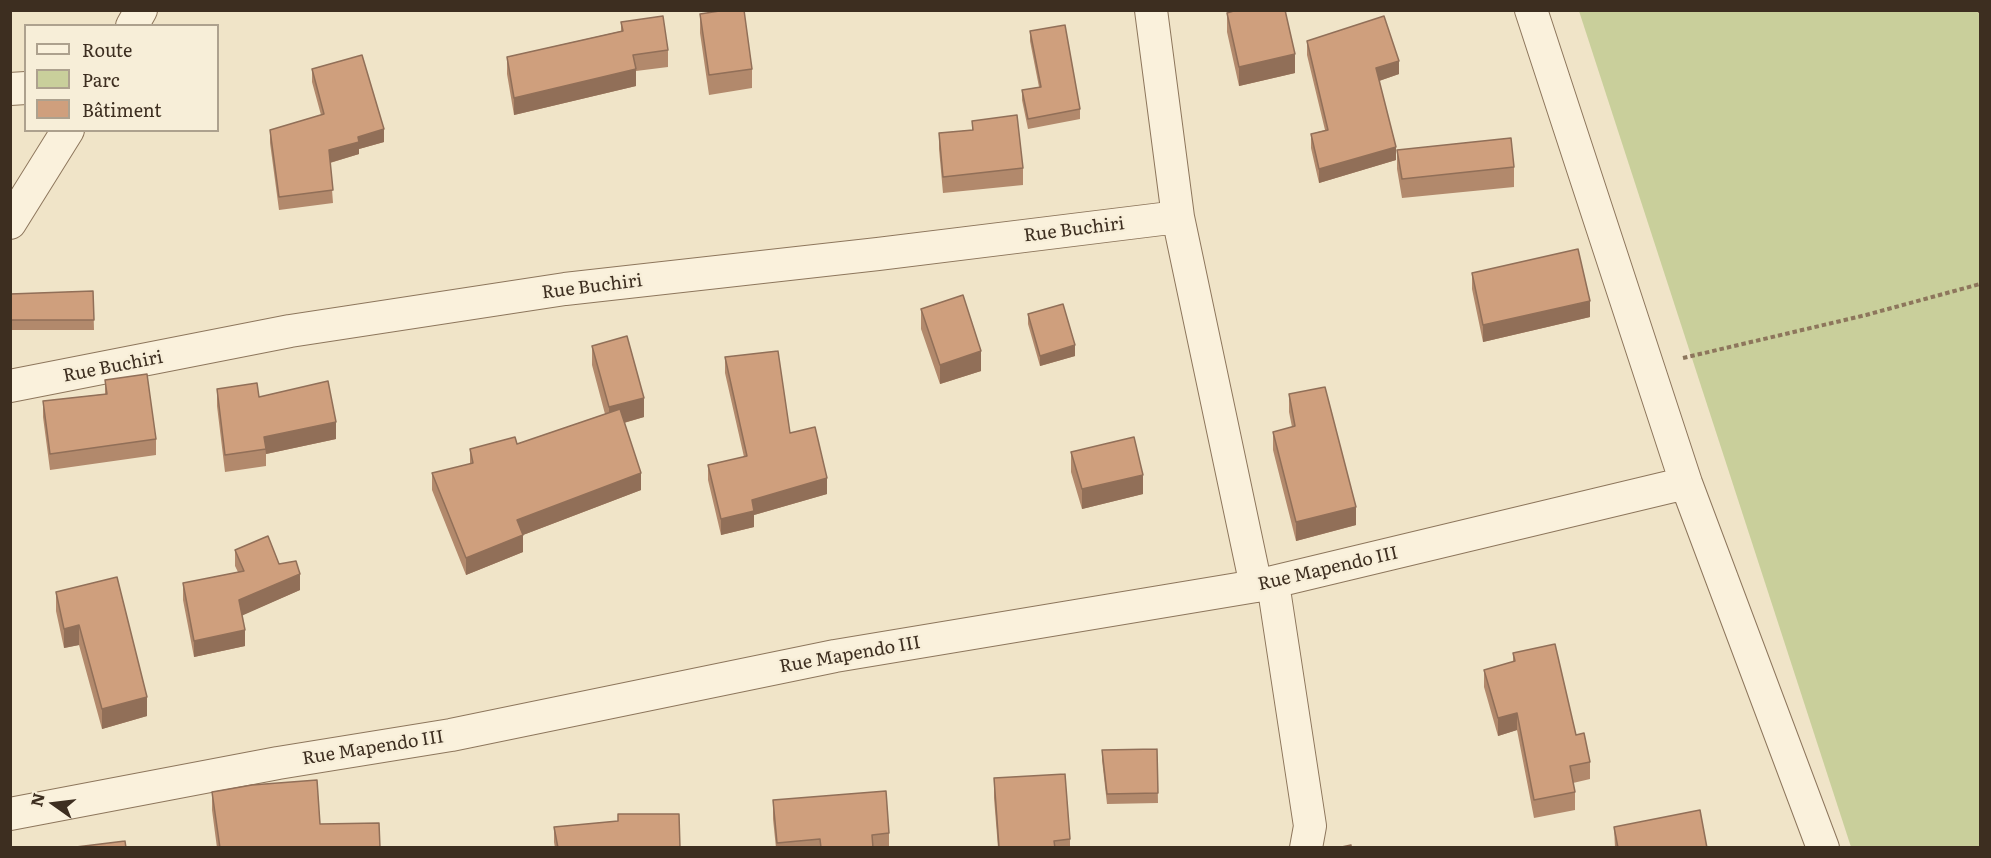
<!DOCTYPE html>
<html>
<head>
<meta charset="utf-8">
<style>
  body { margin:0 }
  #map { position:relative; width:1991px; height:858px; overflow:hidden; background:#f0e4c8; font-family:Literata,serif }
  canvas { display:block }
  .frame { position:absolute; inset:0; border:12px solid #3d2e20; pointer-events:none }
  .legend { position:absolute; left:24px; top:24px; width:195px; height:108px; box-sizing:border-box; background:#f7eed8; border:2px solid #ada18e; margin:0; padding:8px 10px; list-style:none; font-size:18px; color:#3d2e20 }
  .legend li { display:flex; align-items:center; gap:12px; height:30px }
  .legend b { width:30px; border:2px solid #ada18e }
  .north { position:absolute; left:24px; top:774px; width:60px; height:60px; -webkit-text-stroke:4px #f7eed8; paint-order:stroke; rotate:284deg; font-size:16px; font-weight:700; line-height:24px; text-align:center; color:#3d2e20 }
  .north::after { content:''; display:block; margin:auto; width:21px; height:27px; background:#3d2e20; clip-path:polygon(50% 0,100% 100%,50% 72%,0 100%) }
</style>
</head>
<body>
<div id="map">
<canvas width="1991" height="858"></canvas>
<div class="frame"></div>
<ul class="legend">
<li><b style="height:8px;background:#faf1dc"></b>Route</li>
<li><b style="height:16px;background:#c9cf9b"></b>Parc</li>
<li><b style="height:16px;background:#cf9f7d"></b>Bâtiment</li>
</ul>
<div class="north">N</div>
</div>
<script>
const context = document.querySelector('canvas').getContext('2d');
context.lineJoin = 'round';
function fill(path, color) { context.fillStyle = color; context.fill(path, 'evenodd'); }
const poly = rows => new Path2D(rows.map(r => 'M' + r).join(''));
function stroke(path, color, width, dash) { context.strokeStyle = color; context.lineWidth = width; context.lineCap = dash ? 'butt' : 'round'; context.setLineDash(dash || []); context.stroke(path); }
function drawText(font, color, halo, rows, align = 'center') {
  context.font = font + ' Literata,serif'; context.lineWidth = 4.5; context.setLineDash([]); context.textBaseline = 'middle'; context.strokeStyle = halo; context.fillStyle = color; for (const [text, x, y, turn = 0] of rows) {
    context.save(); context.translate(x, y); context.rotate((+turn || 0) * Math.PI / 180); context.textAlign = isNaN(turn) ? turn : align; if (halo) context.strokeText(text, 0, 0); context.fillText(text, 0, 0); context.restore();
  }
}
fill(poly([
  [1579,11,1980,11,1980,847,1851,847]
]), '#c9cf9b');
const street = poly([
  [1151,10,1178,217,1256,586],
  [1531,10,1686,483,1823,848],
  [132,26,141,10],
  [10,89,26,88],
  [10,223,68,130],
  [10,386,290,331,565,289,878,254,1178,217],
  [1273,583,1310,826,1306,848],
  [10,814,278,763,451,735,835,656,1256,586,1686,483]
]);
stroke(street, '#8d765c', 34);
stroke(poly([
  [1980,10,1980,13],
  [1683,358,1866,315,1980,284]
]), '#8d765c', 4, [4.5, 3]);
stroke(street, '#faf1dc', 32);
fill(poly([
  [1227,13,1295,73,1239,86,1227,32],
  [700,14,752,69,752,88,709,95,700,33],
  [621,22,668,50,668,67,636,71,636,86,514,115,507,74,507,57,621,31],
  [1030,31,1080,109,1080,119,1028,129,1022,100,1022,90,1039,87,1030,41],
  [1307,41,1399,74,1379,81,1396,160,1319,183,1311,148,1311,134,1325,130,1307,55],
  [312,69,384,142,359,149,359,154,330,163,333,203,279,210,270,143,270,130,321,115,312,82],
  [972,121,1023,168,1023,185,943,193,939,149,939,133,972,130],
  [1397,150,1514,167,1514,187,1402,198,1397,169],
  [1472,273,1590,317,1483,342,1472,289],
  [93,291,94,330,10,330,10,294],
  [921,309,981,371,940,384,921,329],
  [1028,314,1075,356,1040,366,1028,324],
  [592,346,644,417,624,423,641,490,523,535,523,552,466,575,432,490,432,473,470,464,470,449,517,444,605,414,592,365],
  [725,357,790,433,827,494,754,515,754,527,721,535,708,480,708,465,744,457,725,373],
  [105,380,156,439,156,455,50,470,43,417,43,401,105,394],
  [217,389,259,397,336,439,266,454,266,466,225,472,217,406],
  [1289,394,1356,525,1296,541,1273,450,1273,432,1292,427,1289,412],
  [1071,452,1143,494,1082,509,1071,472],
  [235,550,279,564,300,590,242,615,245,646,194,657,183,600,183,583,238,572,235,566],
  [56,592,147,716,102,729,79,645,64,648,56,611],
  [1513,653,1576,735,1590,762,1590,779,1573,783,1575,792,1575,810,1534,818,1517,730,1498,736,1484,687,1484,670,1513,662],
  [1157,749,1158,803,1107,804,1102,760,1102,750],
  [994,778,1070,839,1070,848,998,848,994,798],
  [212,792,320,824,380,848,217,848,212,810],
  [773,800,889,833,889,848,776,848,773,819],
  [554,827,680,848,555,848,554,842],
  [1614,827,1707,848,1615,848]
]), '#b2896c');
fill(poly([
  [1295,54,1295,73,1239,86,1239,67],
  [1399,61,1399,74,1376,82,1376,68],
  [636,69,636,86,514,115,514,98],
  [384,129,384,142,359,149,359,154,329,163,329,150,358,137],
  [1396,147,1396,160,1319,183,1319,169],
  [1590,301,1590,317,1483,342,1483,325],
  [1075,345,1075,356,1040,366,1040,356],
  [981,351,981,371,940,384,940,365],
  [644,398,644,417,609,427,609,407],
  [336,422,336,439,266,454,264,437],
  [641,473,641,490,523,535,523,552,466,575,466,558,517,520],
  [1143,475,1143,494,1082,509,1082,489],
  [827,478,827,494,754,515,754,527,721,535,721,519,752,500],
  [1356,507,1356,525,1296,541,1296,522],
  [300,574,300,590,239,617,239,600],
  [79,625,79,645,64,648,64,629],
  [245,630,245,646,194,657,194,641],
  [147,697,147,716,102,729,102,709],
  [1517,713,1517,730,1498,736,1498,718]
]), '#916f58');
const building = poly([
  [726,10,744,10,752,69,709,75,700,14,726,10],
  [1237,10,1285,10,1295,54,1239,67,1227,13,1237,10],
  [663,16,668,50,633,55,636,69,514,98,507,57,623,31,621,22,663,16],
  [1384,16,1399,61,1376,68,1396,147,1319,169,1311,134,1328,130,1307,41,1384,16],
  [1065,25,1080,109,1028,119,1022,90,1041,87,1030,31,1065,25],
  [362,55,384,129,358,137,359,142,329,150,333,190,279,197,270,130,324,114,312,69,362,55],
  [1017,115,1023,168,943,177,939,133,973,130,972,121,1017,115],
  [1511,138,1514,167,1402,179,1397,150,1511,138],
  [1578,249,1590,301,1483,325,1472,273,1578,249],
  [93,291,94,320,10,320,10,294,93,291],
  [963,295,981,351,940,365,921,309,963,295],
  [1063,304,1075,345,1040,356,1028,314,1063,304],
  [627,336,644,398,609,407,592,346,627,336],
  [778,351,790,433,815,427,827,478,752,500,754,511,721,519,708,465,747,456,725,357,778,351],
  [147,374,156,439,50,454,43,401,107,394,105,380,147,374],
  [328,381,336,422,264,437,266,449,225,455,217,389,257,383,259,397,328,381],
  [1325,387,1356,507,1296,522,1273,432,1295,426,1289,394,1325,387],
  [620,409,641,473,517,520,523,535,466,558,432,473,473,463,470,449,515,437,517,444,620,409],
  [1134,437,1143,475,1082,489,1071,452,1134,437],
  [268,536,279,564,296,561,300,574,239,600,245,630,194,641,183,583,244,571,235,550,268,536],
  [117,577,147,697,102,709,79,625,64,629,56,592,117,577],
  [1555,644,1576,735,1584,733,1590,762,1570,766,1575,792,1534,800,1517,713,1498,718,1484,670,1515,661,1513,653,1555,644],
  [1157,749,1158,793,1107,794,1102,750,1157,749],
  [1065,774,1070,839,1054,841,1055,848,999,847,994,778,1065,774],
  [317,780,320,824,379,823,380,848,220,848,212,792,252,785,317,780],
  [886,791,889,833,872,835,873,848,821,848,820,839,777,843,773,800,886,791],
  [1700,810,1707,848,1618,848,1614,827,1700,810],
  [618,814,679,814,680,848,558,848,554,827,618,821,618,814],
  [125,841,126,848,76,848,76,847,125,841],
  [1351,845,1351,848,1337,848,1351,845]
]);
fill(building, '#cf9f7d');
stroke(building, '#916f58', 1.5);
drawText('18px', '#3d2e20', '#f7eed8', [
  ["Rue Buchiri",1074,230,-7],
  ["Rue Buchiri",592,287,-7],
  ["Rue Buchiri",113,367,-11],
  ["Rue Mapendo III",1328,569,-13],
  ["Rue Mapendo III",850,655,-10],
  ["Rue Mapendo III",373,748,-9]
]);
</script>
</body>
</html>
